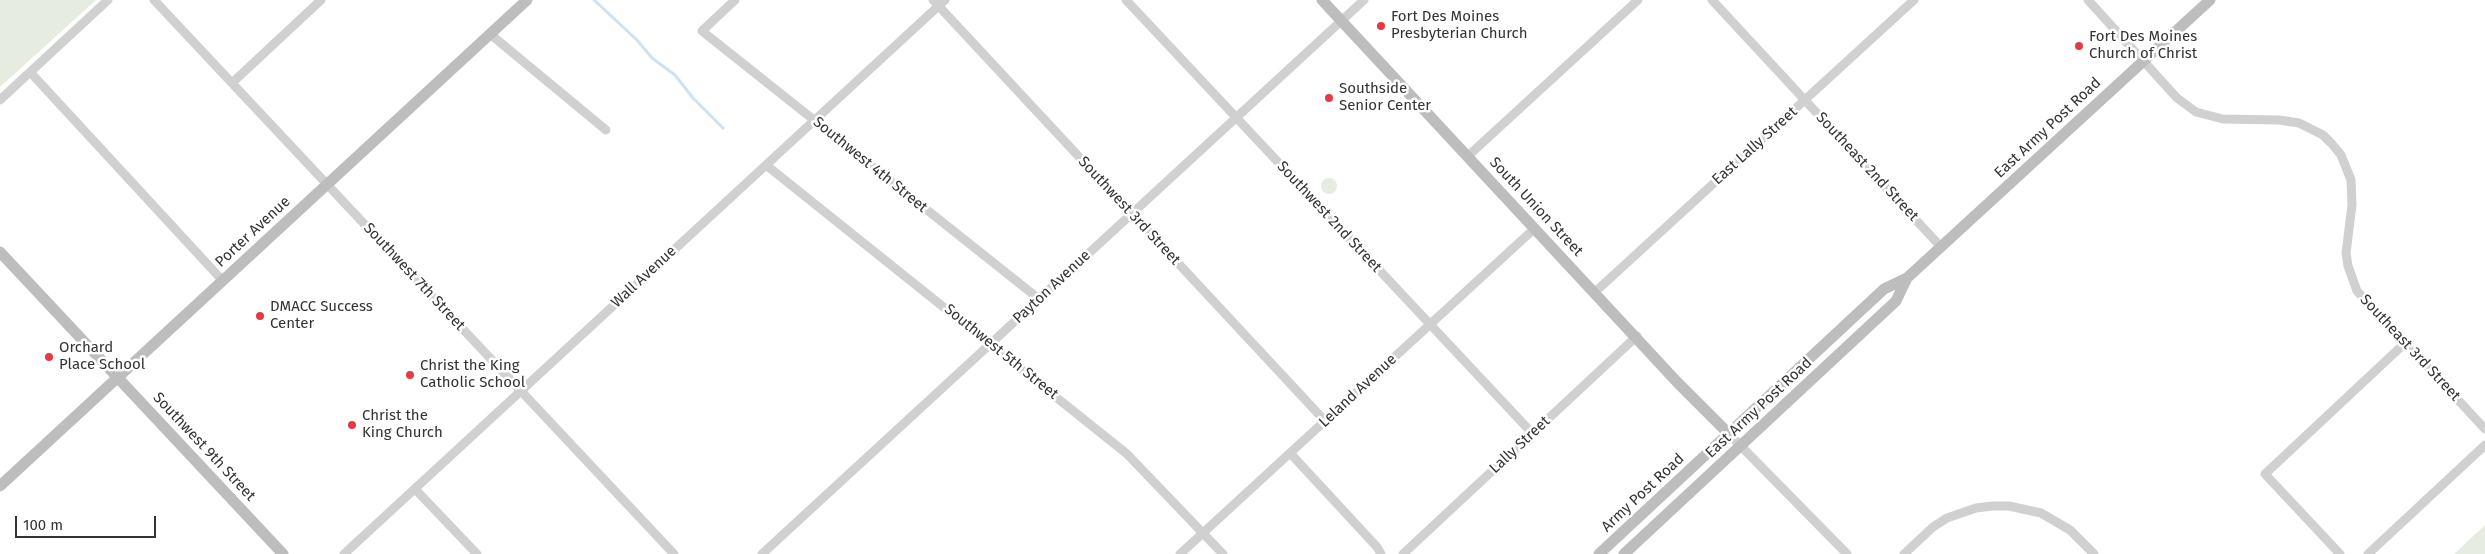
<!DOCTYPE html>
<html>
<head>
<meta charset="utf-8">
<style>
  body { margin:0 }
  #map { position:relative; width:2485px; height:554px; overflow:hidden; background:#fff; font-family:"Fira Sans",sans-serif }
  canvas { display:block }
  .scale { position:absolute; left:15px; top:516px; width:141px; height:22px; box-sizing:border-box; border:2px solid #333; border-top:0; padding-left:6px; font-size:15px; line-height:18px; white-space:nowrap; color:#333; -webkit-text-stroke:4px #fff; paint-order:stroke }
</style>
</head>
<body>
<div id="map">
<canvas width="2485" height="554"></canvas>
<div class="scale">100 m</div>
</div>
<script>
const context = document.querySelector('canvas').getContext('2d');
context.lineJoin = 'round';
function fill(path, color) { context.fillStyle = color; context.fill(path, 'evenodd'); }
const poly = rows => new Path2D(rows.map(r => 'M' + r).join(''));
function stroke(path, color, width, dash) { context.strokeStyle = color; context.lineWidth = width; context.lineCap = dash ? 'butt' : 'round'; context.setLineDash(dash || []); context.stroke(path); }
function drawText(font, color, halo, rows, align = 'center') {
  context.font = font + ' "Fira Sans",sans-serif'; context.lineWidth = 5; context.setLineDash([]); context.textBaseline = 'middle'; context.strokeStyle = halo; context.fillStyle = color; for (const [text, x, y, turn = 0] of rows) {
    context.save(); context.translate(x, y); context.rotate((+turn || 0) * Math.PI / 180); context.textAlign = isNaN(turn) ? turn : align; if (halo) context.strokeText(text, 0, 0); context.fillText(text, 0, 0); context.restore();
  }
}
fill(poly([
  [0,0,96,0,0,87],
  '1321 186a8 8 0 1 1 16 0a8 8 0 1 1-16 0Z',
  [2485,525,2485,554,2454,554]
]), '#e6ecdf');
stroke(poly([
  [594,0,637,40,652,58,675,75,693,98,723,128]
]), '#cfe2ee', 3);
stroke(poly([
  [154,0,674,554],
  [735,0,702,31,1039,299],
  [933,0,1325,421],
  [1126,0,1532,433],
  [1712,0,1941,247],
  [2088,0,2177,98,2196,112,2223,119,2279,120,2299,123,2323,135,2332,144,2341,155,2351,180,2352,205,2346,253,2348,266,2357,291,2485,429],
  [490,34,606,130],
  [30,72,223,281],
  [232,83,321,0],
  [0,100,108,0],
  [1468,156,1638,0],
  [766,165,1127,454,1223,554],
  [1595,292,1914,0],
  [1729,434,1847,554],
  [1290,453,1377,547,1381,554],
  [415,489,477,554],
  [344,554,945,0],
  [762,554,1364,0],
  [1180,554,1535,228],
  [1403,554,1637,336],
  [1904,554,1933,527,1947,518,1976,508,1992,506,2009,506,2041,513,2070,530,2094,554],
  [2340,554,2265,474,2405,343],
  [2368,554,2485,445]
]), '#d0d0d0', 9);
stroke(poly([
  [1322,0,1677,382,1729,434],
  [0,252,283,554],
  [0,486,527,0],
  [1599,554,1884,289,1907,278,2210,0],
  [1624,554,1896,301,1907,278]
]), '#bdbdbd', 11);
for (const [x, y, r, color] of [
  [1381,26,5,"#e63946"],
  [2079,46,5,"#e63946"],
  [1329,98,5,"#e63946"],
  [260,316,5,"#e63946"],
  [49,357,5,"#e63946"],
  [410,375,5,"#e63946"],
  [352,425,5,"#e63946"]
]) { const dot = new Path2D(); dot.arc(x, y, r, 0, 2 * Math.PI); context.fillStyle = color; context.fill(dot); stroke(dot, '#fff', 2); }
drawText('15px', '#333', '#fff', [
  ["Fort Des Moines",1391,17],
  ["Presbyterian Church",1391,34],
  ["Fort Des Moines",2089,37],
  ["Church of Christ",2089,54],
  ["Southside",1339,89],
  ["Senior Center",1339,106],
  ["DMACC Success",270,307],
  ["Center",270,324],
  ["Orchard",59,348],
  ["Place School",59,365],
  ["Christ the King",420,366],
  ["Catholic School",420,383],
  ["Christ the",362,416],
  ["King Church",362,433]
], 'left');
drawText('15px', '#333', '#fff', [
  ["East Army Post Road",2048,128,-43],
  ["East Lally Street",1755,146,-42],
  ["Southwest 4th Street",870,165,39],
  ["Southeast 2nd Street",1867,167,47],
  ["South Union Street",1536,207,47],
  ["Southwest 3rd Street",1129,211,47],
  ["Southwest 2nd Street",1329,217,47],
  ["Porter Avenue",253,232,-43],
  ["Southwest 7th Street",414,277,47],
  ["Wall Avenue",644,277,-43],
  ["Payton Avenue",1052,287,-43],
  ["Southeast 3rd Street",2410,348,47],
  ["Southwest 5th Street",1001,352,39],
  ["Leland Avenue",1358,391,-43],
  ["East Army Post Road",1759,408,-43],
  ["Lally Street",1520,445,-43],
  ["Southwest 9th Street",204,447,47],
  ["Army Post Road",1643,493,-43]
]);
</script>
</body>
</html>
